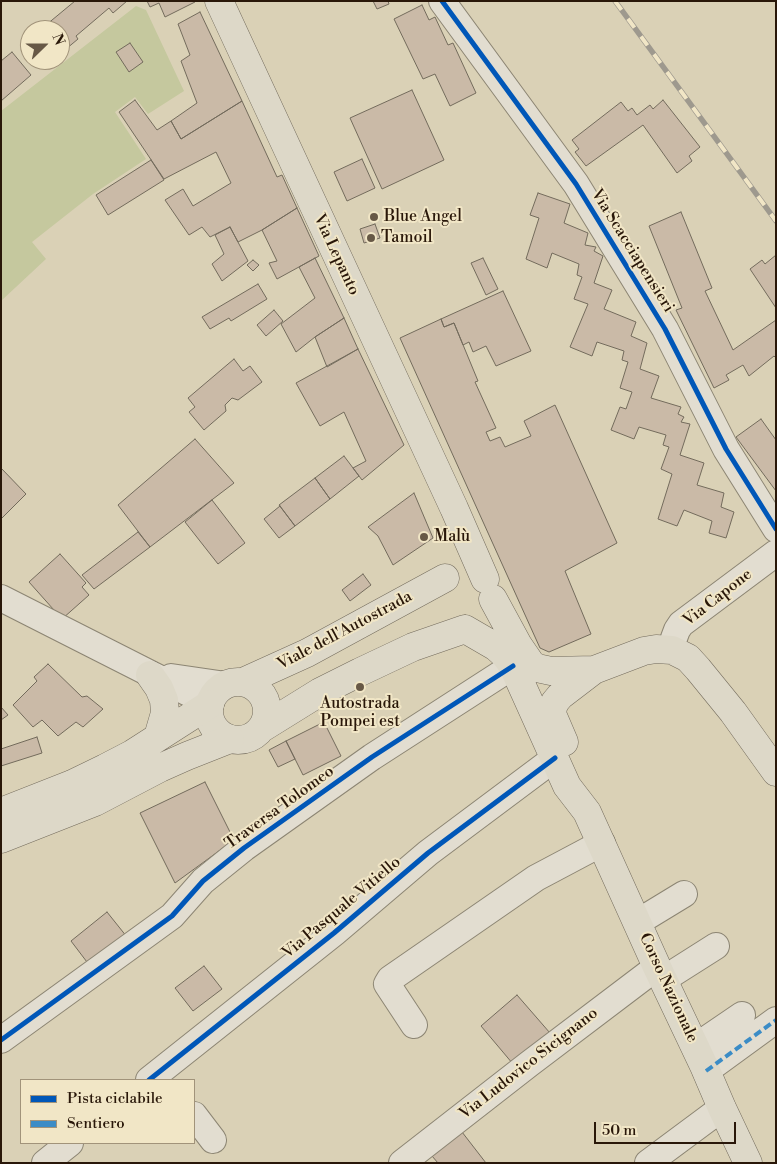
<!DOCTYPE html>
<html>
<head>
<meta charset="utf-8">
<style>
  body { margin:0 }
  #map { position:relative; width:777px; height:1164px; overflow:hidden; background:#dad1b6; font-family:"Libre Bodoni",serif }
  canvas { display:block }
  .frame { position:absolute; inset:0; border:2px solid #291709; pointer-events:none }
  .legend { position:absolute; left:20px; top:1079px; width:175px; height:65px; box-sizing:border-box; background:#f1e6c6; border:1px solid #a1937a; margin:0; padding:6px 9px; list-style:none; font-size:15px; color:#291709 }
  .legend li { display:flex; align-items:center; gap:10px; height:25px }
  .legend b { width:25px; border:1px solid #a1937a }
  .north { position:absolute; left:20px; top:20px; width:50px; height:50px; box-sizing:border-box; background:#f1e6c6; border:1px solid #a1937a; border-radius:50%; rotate:68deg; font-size:14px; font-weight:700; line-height:20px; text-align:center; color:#291709 }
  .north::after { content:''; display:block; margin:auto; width:18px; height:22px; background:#675846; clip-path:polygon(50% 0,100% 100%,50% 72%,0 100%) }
  .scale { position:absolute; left:594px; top:1122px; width:142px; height:22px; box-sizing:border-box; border:2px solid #291709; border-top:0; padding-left:6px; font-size:15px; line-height:18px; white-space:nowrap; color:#291709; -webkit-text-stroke:4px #f1e6c6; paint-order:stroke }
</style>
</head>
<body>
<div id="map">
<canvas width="777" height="1164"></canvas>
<div class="frame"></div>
<ul class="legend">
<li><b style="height:6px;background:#0057b8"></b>Pista ciclabile</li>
<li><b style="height:6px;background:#3b8cc6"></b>Sentiero</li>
</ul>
<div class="north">N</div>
<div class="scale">50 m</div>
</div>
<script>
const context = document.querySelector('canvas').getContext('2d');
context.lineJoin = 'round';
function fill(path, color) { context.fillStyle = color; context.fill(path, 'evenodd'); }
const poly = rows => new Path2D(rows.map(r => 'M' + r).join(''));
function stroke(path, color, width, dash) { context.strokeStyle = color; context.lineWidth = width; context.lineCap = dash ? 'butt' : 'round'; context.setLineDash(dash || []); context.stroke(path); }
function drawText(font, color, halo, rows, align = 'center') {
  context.font = font + ' "Libre Bodoni",serif'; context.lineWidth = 4; context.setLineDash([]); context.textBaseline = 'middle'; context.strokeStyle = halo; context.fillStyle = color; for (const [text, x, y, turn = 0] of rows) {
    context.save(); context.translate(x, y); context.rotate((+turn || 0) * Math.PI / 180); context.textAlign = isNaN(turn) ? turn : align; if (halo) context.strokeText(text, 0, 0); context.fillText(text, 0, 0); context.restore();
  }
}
fill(poly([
  [136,6,146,10,184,91,148,114,135,97,115,112,146,159,93,194,32,242,46,259,1,301,1,111]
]), '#c5c89e');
const building = poly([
  [75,1,127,1,113,13,109,8,76,36,78,39,60,54,60,30,40,30,75,1],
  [147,1,195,1,195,2,165,17,159,3,150,7,147,1],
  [373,1,388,1,389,4,377,9,373,1],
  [422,5,429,20,435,17,448,45,453,43,476,93,450,106,435,74,423,79,394,19,422,5],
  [200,12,242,101,181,139,171,121,197,103,181,61,190,55,178,24,200,12],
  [130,43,143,62,129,72,116,52,130,43],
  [12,52,31,75,1,101,1,61,12,52],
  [412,90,444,160,382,189,350,118,412,90],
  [135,100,157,130,171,121,181,139,242,101,277,177,282,175,297,208,262,230,238,242,230,227,210,237,202,227,189,235,165,200,183,189,193,206,231,183,216,152,164,179,119,112,135,100],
  [663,100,700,147,689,156,692,161,677,173,643,125,586,166,575,152,579,149,572,140,621,102,628,111,632,108,637,115,650,105,653,109,663,100],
  [362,159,375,188,347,201,334,172,362,159],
  [151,160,164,180,108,215,96,195,151,160],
  [538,193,570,204,564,223,588,233,585,245,596,247,594,251,603,256,594,283,612,290,604,309,636,322,631,336,647,343,640,369,659,376,651,398,681,407,678,414,684,417,681,422,690,424,680,455,704,463,697,485,724,493,721,507,734,512,726,538,709,533,712,521,684,510,677,526,658,519,672,474,661,469,669,447,663,445,666,435,639,427,634,439,611,430,620,407,626,409,632,392,620,388,628,362,622,360,624,351,597,342,592,356,570,347,588,304,574,299,582,277,577,275,579,264,552,253,547,268,526,259,539,218,530,215,538,193],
  [297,208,319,256,277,279,269,263,277,261,262,230,297,208],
  [681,212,712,288,705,291,733,350,776,320,776,358,774,356,749,376,743,365,726,375,729,380,714,388,676,310,682,308,649,226,681,212],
  [375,224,380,238,364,243,360,229,375,224],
  [230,227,248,261,222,281,212,264,224,254,215,235,230,227],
  [776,255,776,308,750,269,762,260,765,264,776,255],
  [315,258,344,318,315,337,296,352,281,324,315,298,299,267,315,258],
  [483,258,498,289,486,295,471,263,483,258],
  [253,260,259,265,253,271,247,265,253,260],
  [258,284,267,299,231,321,229,318,210,329,202,317,258,284],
  [503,291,531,351,496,366,486,346,473,352,469,342,463,345,454,323,444,327,441,319,503,291],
  [274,310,283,321,266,336,257,325,274,310],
  [344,318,358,349,327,367,315,337,344,318],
  [441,319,444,327,454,323,478,381,475,382,496,428,486,432,490,441,500,437,505,447,531,436,524,421,555,405,617,543,565,571,591,634,549,652,540,648,400,338,441,319],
  [358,349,404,445,362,480,353,468,366,461,344,412,320,426,296,383,358,349],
  [234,359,243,371,250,366,262,382,238,400,232,398,225,405,226,411,204,430,189,412,195,407,188,398,234,359],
  [761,419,776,440,776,491,736,437,761,419],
  [195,439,234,483,150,547,118,505,195,439],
  [344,456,359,476,330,499,315,478,344,456],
  [1,468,26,494,1,519,1,468],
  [315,478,330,499,295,526,279,505,315,478],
  [414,493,433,538,393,565,378,536,368,527,414,493],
  [212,500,245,543,218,564,185,522,212,500],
  [280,506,295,526,279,538,264,519,280,506],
  [138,532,150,547,94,589,82,575,138,532],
  [60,554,86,583,82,587,89,595,62,619,29,582,60,554],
  [363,574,371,585,350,601,342,590,363,574],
  [48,664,82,697,87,696,103,709,83,727,76,722,58,736,42,720,33,727,13,705,37,681,34,677,48,664],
  [1,707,8,715,1,720,1,707],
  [324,722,341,756,303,775,286,741,324,722],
  [37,737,42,753,1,766,1,749,37,737],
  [286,741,295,759,278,767,269,750,286,741],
  [205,782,234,840,175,883,140,813,205,782],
  [107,912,127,937,90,966,71,941,107,912],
  [204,966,222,989,193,1011,175,988,204,966],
  [517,995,550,1033,513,1064,481,1026,517,995],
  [462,1132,486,1163,438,1163,432,1156,462,1132]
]);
fill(building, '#cabaa7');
stroke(building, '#736b5c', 1);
const minor = poly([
  [442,1,576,184,665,329,726,449,776,529],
  [1,598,210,704],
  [672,650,674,638,677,630,681,624,776,553],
  [171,677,226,685],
  [638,922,684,894],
  [664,979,716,946],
  [414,1025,387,984,390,979,536,878,602,843],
  [1,1040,172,916,203,881,244,848,372,757,513,666],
  [695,1047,742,1015],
  [706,1071,776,1020],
  [149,1080,334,933,428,853,555,758],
  [194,1115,213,1140],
  [45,1163,70,1143],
  [402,1163,529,1064,657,967],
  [648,1163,722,1108]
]);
const major = poly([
  [219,1,454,508,485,579],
  [493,599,518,645,531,664,537,668,551,671,594,670,644,651,656,649,672,650,688,658,698,669,733,712,776,772],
  [465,629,496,647,505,655,513,666,567,786,587,812,657,967,704,1066,722,1108,748,1163],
  '209 711a29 29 0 1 1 58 0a29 29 0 1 1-58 0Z',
  [243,682,307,653,445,578],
  [262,728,320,692,360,672,413,647,465,629],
  [564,742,552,714,553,707,555,702,560,696,594,670]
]);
const highway = poly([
  [150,675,159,688,164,700,165,713,158,737],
  [1,812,72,784,105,768,132,754,210,704],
  [1,839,95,802,160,768,187,756,230,739]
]);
stroke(minor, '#8c8573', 28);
stroke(major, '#736b5c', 29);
stroke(highway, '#736b5c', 29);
stroke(minor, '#e2ddd0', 26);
stroke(major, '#ddd8c8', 28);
stroke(highway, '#ddd8c8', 28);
const rail = poly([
  [615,1,776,221]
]);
stroke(rail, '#9e998e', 5.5);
stroke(rail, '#f1e6c6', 4, [11]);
stroke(poly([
  [706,1071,776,1020]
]), '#3b8cc6', 4, [8, 4]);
stroke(poly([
  [442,1,576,184,665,329,726,449,776,529],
  [1,1040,172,916,203,881,244,848,372,757,513,666],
  [149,1080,334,933,428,853,555,758]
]), '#0057b8', 5);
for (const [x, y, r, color] of [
  [374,217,5,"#675846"],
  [371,238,5,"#675846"],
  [424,537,5,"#675846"],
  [360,687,5,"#675846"]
]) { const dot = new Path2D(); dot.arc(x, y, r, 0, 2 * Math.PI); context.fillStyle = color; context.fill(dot); stroke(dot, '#f1e6c6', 2); }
drawText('16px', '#291709', '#f1e6c6', [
  ["Blue Angel",384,217],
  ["Tamoil",381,238],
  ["Malù",434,537],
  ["Autostrada",360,704,"center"],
  ["Pompei est",360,722,"center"]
], 'left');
drawText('16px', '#291709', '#f1e6c6', [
  ["Via Scacciapensieri",632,251,58],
  ["Via Lepanto",336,255,65],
  ["Via Capone",718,598,-38],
  ["Viale dell'Autostrada",345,631,-28],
  ["Traversa Tolomeo",280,808,-36],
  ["Via Pasquale Vitiello",342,908,-40],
  ["Corso Nazionale",668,988,65],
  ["Via Ludovico Sicignano",529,1064,-38]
]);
</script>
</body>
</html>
